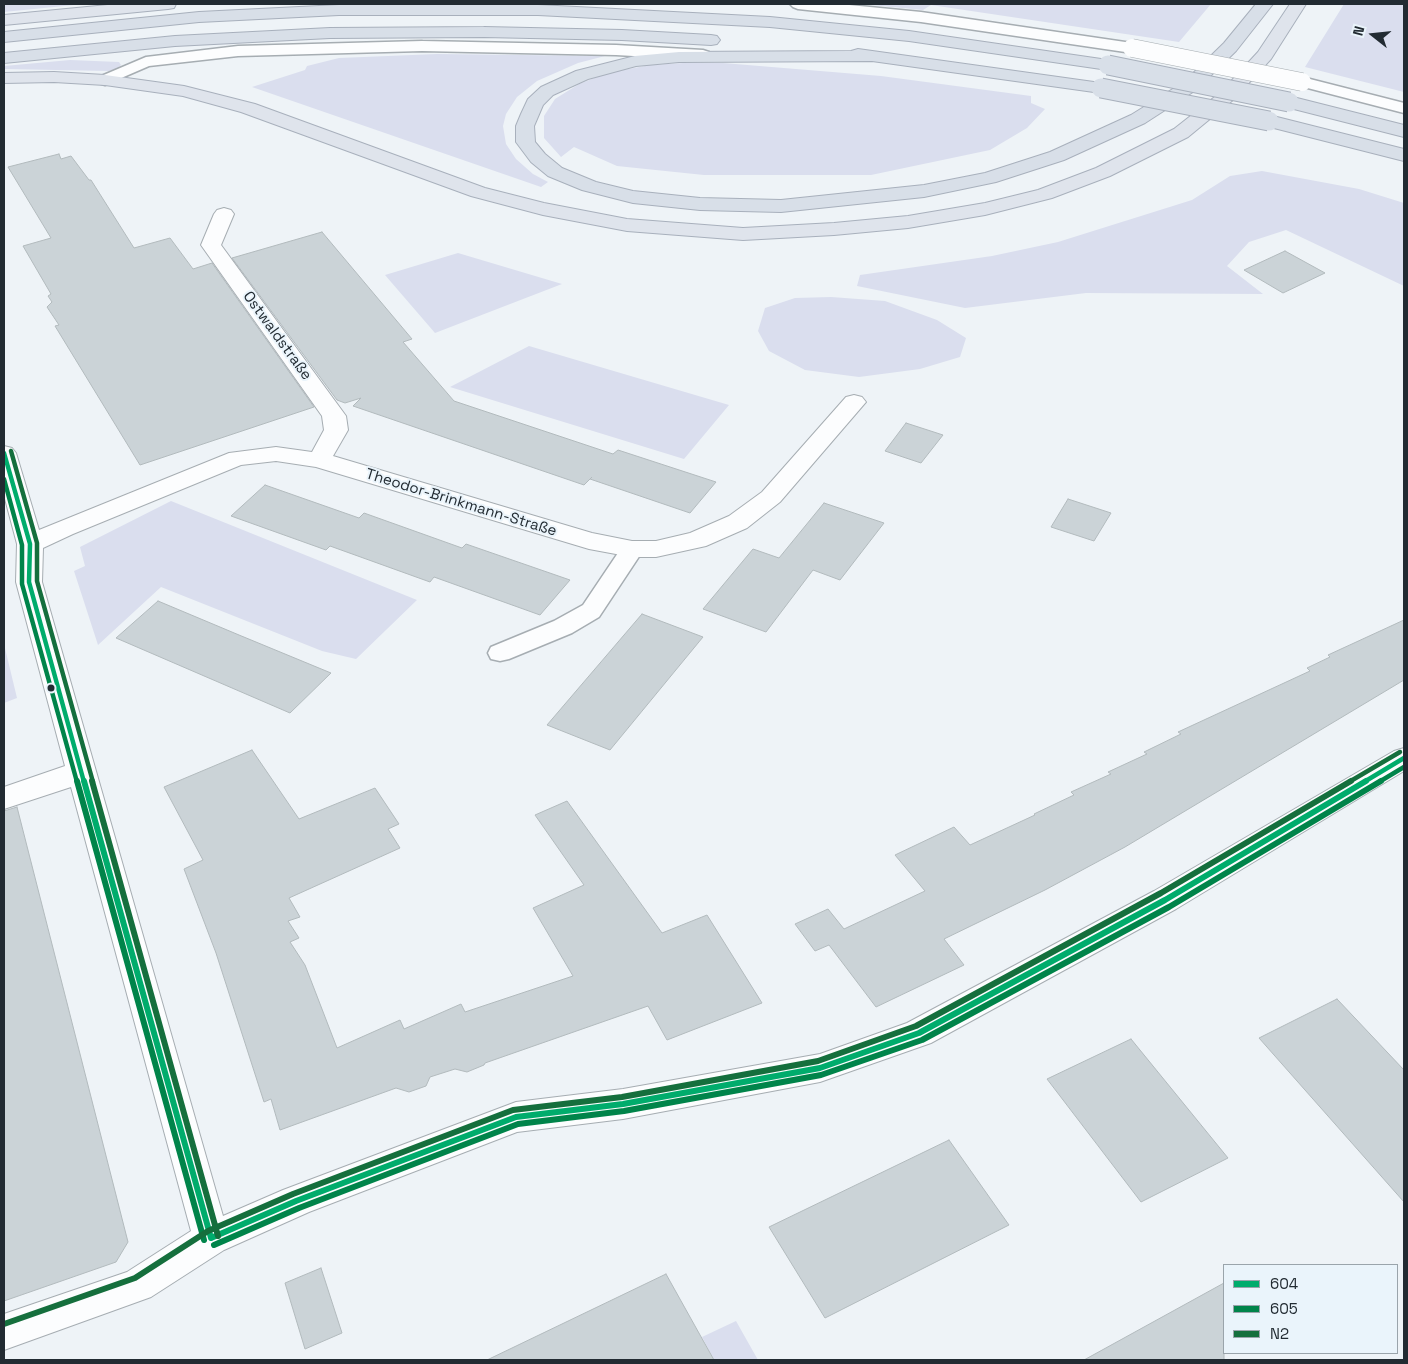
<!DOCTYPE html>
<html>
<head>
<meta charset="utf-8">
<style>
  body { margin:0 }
  #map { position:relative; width:1408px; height:1364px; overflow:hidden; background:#eef3f7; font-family:"Space Grotesk",sans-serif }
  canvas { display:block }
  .frame { position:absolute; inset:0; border:5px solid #222b32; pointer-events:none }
  .legend { position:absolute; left:1223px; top:1264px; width:175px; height:90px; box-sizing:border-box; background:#eaf4fb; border:1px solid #9aa4ab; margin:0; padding:6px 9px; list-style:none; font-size:15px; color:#222b32 }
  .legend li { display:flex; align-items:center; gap:10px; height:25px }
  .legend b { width:25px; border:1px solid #9aa4ab }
  .north { position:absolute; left:1348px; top:10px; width:50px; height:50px; -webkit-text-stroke:4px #eaf4fb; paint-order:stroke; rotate:286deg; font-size:14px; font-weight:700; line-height:20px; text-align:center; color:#222b32 }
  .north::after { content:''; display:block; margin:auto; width:18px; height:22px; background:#222b32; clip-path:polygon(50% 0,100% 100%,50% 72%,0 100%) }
</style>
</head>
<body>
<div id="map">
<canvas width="1408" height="1364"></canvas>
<div class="frame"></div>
<ul class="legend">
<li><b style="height:6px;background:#00ac6c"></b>604</li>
<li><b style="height:6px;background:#00844a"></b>605</li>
<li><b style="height:6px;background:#156f3d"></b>N2</li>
</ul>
<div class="north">N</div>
</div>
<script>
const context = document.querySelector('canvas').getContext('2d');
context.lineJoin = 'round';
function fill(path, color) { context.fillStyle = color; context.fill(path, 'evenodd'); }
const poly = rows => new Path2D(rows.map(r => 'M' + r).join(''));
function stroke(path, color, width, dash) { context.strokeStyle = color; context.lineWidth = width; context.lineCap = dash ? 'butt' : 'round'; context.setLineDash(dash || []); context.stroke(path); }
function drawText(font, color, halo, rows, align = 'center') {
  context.font = font + ' "Space Grotesk",sans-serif'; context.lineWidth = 4; context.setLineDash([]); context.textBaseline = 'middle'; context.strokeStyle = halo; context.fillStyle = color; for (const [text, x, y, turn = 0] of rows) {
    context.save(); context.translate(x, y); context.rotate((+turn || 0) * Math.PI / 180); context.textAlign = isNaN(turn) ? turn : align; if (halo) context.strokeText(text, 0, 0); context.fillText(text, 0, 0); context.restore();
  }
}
fill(poly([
  [4,4,84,4,4,12],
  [862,4,1211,4,1179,42,931,5,923,10],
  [1344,4,1404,4,1404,92,1305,67],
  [437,54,605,56,578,63,537,81,517,97,506,114,503,126,506,144,516,159,533,174,548,182,541,187,252,87,305,70,307,66,339,58],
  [70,60,119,62,121,65,118,68,109,71,4,69,4,66],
  [683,63,723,63,881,76,1031,96,1031,103,1045,109,1027,128,990,150,871,175,704,175,617,166,574,147,561,157,544,138,544,116,555,99,579,84,607,73,650,65],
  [1262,171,1359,189,1404,203,1404,286,1286,230,1249,242,1227,266,1263,294,1086,293,965,308,857,286,860,275,992,256,1058,242,1192,200,1230,176],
  [458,253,562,284,435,333,385,275],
  [831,297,885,301,937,320,966,338,960,357,920,369,859,377,805,370,769,351,758,331,765,308,795,298],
  [529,346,729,405,684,459,450,387],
  [171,501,417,600,356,659,322,651,161,587,98,645,74,571,85,566,80,547],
  [4,644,17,698,4,703],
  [736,1321,758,1360,714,1360,702,1337]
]), '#dadeee');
const building = poly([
  [59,154,61,159,71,156,89,180,91,180,134,248,170,238,193,269,212,263,314,407,140,465,55,326,59,325,47,307,52,302,48,296,51,294,23,246,51,238,8,167,59,154],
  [322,232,412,339,403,342,454,401,613,454,618,450,716,482,690,513,590,479,592,477,584,485,353,406,361,398,345,403,337,400,232,258,322,232],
  [1285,251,1325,273,1283,293,1244,270,1285,251],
  [906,423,943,435,921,463,885,451,906,423],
  [265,485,359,518,364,513,462,548,466,544,570,580,540,615,434,577,430,582,330,546,326,550,231,516,265,485],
  [1068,499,1111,513,1094,541,1051,527,1068,499],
  [824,503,884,523,840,580,813,570,766,632,703,609,753,549,779,558,824,503],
  [158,601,239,635,331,673,290,713,116,638,158,601],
  [642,614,703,637,610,750,547,725,642,614],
  [1404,620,1404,680,1125,847,1045,890,944,939,964,965,876,1007,829,945,815,951,795,924,828,909,844,929,925,891,895,855,954,827,970,845,1035,815,1034,814,1074,795,1071,792,1111,774,1108,772,1147,754,1144,752,1181,734,1178,732,1310,671,1307,668,1330,657,1328,655,1404,620],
  [252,750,299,819,375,788,399,824,388,829,400,848,289,898,300,917,288,921,299,938,290,942,305,965,337,1048,400,1020,404,1029,461,1004,465,1012,573,976,533,908,584,885,535,815,567,801,662,933,707,915,762,1003,667,1040,648,1006,485,1063,484,1065,467,1072,455,1069,430,1077,426,1086,409,1092,396,1088,280,1130,271,1099,264,1102,216,953,184,869,203,860,164,787,252,750],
  [17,807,128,1242,116,1262,4,1301,4,811,17,807],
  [1337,999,1404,1070,1404,1202,1259,1038,1337,999],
  [1131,1039,1228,1158,1141,1202,1047,1079,1131,1039],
  [949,1140,1009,1225,825,1318,769,1227,949,1140],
  [321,1268,342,1333,305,1349,285,1283,321,1268],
  [666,1274,714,1360,487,1360,666,1274],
  [1224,1283,1224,1360,1084,1360,1224,1283]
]);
fill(building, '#cbd3d7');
stroke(building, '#b2babd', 1);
const service = poly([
  [790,4,839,4,921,12,1132,43,1138,45,1140,48,1138,51,1132,53,921,22,798,9,793,7,790,4],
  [422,41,616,45,703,50,709,52,711,55,709,58,703,60,616,55,422,51,238,56,149,66,105,85,99,83,97,80,99,77,146,57,238,46,422,41],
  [1302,77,1404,103,1404,113,1296,85,1294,82,1296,79,1302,77],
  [632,542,640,544,644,549,599,617,572,633,509,659,500,661,491,659,488,653,491,647,554,621,583,605,624,544,632,542]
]);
const minor = poly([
  [224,208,231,210,234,214,221,245,346,416,348,430,333,456,592,533,632,541,656,541,690,533,729,516,762,492,846,397,854,395,862,397,866,402,780,502,747,528,706,546,656,557,632,557,589,549,316,467,276,461,241,465,73,534,43,548,42,582,223,1216,283,1190,516,1102,623,1089,820,1054,907,1023,1154,891,1394,751,1404,748,1404,771,1176,909,931,1043,820,1082,623,1119,517,1132,309,1212,224,1250,151,1297,4,1350,4,1314,127,1272,191,1231,71,787,4,809,4,787,65,766,16,582,17,544,4,495,4,446,12,448,16,453,39,530,229,453,276,447,312,452,324,430,322,416,201,245,214,214,217,210,224,208]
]);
const trunk = poly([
  [118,4,176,4,174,8,168,9,4,25,4,15,118,4],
  [1290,4,1306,4,1271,59,1233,100,1188,137,1110,176,1052,198,985,215,908,228,834,235,743,240,627,231,543,215,471,196,241,112,183,96,105,85,54,82,4,83,4,73,54,72,105,75,184,86,255,104,485,188,544,203,627,219,743,228,834,223,908,216,985,203,1038,190,1096,168,1174,129,1221,92,1258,52,1290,4]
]);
const motorway = poly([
  [1256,4,1273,4,1236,51,1196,90,1145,123,1064,160,996,182,924,197,781,212,700,210,633,203,582,190,548,176,531,162,516,142,516,126,521,114,528,99,541,87,576,71,635,56,679,52,851,51,858,49,1101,83,1107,84,1110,88,1107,92,1101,93,872,61,679,62,636,66,588,79,553,95,543,105,534,126,535,142,545,154,562,168,596,182,633,191,700,198,781,200,924,185,985,173,1050,152,1131,115,1184,82,1224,43,1256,4],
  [339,5,538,5,770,17,909,31,1108,60,1114,61,1117,65,1114,69,1108,70,909,41,770,27,538,15,339,15,199,22,4,42,4,32,199,12,339,5],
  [484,27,622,30,711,35,717,36,720,40,717,44,711,45,622,40,484,37,330,38,175,46,4,63,4,53,175,36,330,28,484,27],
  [1289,96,1404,125,1404,137,1282,106,1280,102,1282,98,1289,96],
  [1269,115,1404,149,1404,161,1262,125,1260,121,1262,117,1269,115]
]);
stroke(service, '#a6adb2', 3);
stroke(minor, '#a6adb2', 2);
stroke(trunk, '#a8b0bc', 2);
stroke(motorway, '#a8b0bc', 2);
fill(service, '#fcfdfe');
fill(minor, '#fcfdfe');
fill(trunk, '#dfe4ec');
fill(motorway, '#d8dfe8');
const serviceBridge = poly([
  [1132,48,1302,82]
]);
const motorwayBridge = poly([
  [1108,65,1289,102],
  [1101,88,1269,121]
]);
stroke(serviceBridge, '#a6adb2', 19, []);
stroke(motorwayBridge, '#a8b0bc', 21, []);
stroke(serviceBridge, '#fcfdfe', 18);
stroke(motorwayBridge, '#d8dfe8', 19);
stroke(poly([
  [4,453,30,544,29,582,84,782],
  [1364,782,1404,758]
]), '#00ac6c', 4.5);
stroke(poly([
  [84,781,211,1238],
  [211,1238,296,1201,516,1117,623,1104,820,1068,919,1033,1165,900,1366,781]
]), '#00ac6c', 6);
stroke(poly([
  [4,479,22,545,22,584,77,782],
  [1379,782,1404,767]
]), '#00844a', 4.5);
stroke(poly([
  [77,781,204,1240],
  [214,1245,299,1208,518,1124,624,1111,821,1075,922,1040,1169,907,1381,781]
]), '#00844a', 6);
stroke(poly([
  [11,451,37,543,37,581,93,782],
  [1349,782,1400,752]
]), '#156f3d', 4.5);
stroke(poly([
  [92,781,218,1236],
  [4,1324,135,1278,208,1231,293,1194,513,1110,622,1097,818,1061,916,1026,1161,893,1351,781]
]), '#156f3d', 6);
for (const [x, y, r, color] of [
  [51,688,4.5,"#222b32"]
]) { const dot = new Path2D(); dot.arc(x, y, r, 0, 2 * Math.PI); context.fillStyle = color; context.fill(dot); stroke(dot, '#eaf4fb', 2); }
drawText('15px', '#222b32', '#eaf4fb', [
  ["Ostwaldstraße",277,336,54],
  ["Theodor-Brinkmann-Straße",461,503,17]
]);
</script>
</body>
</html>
